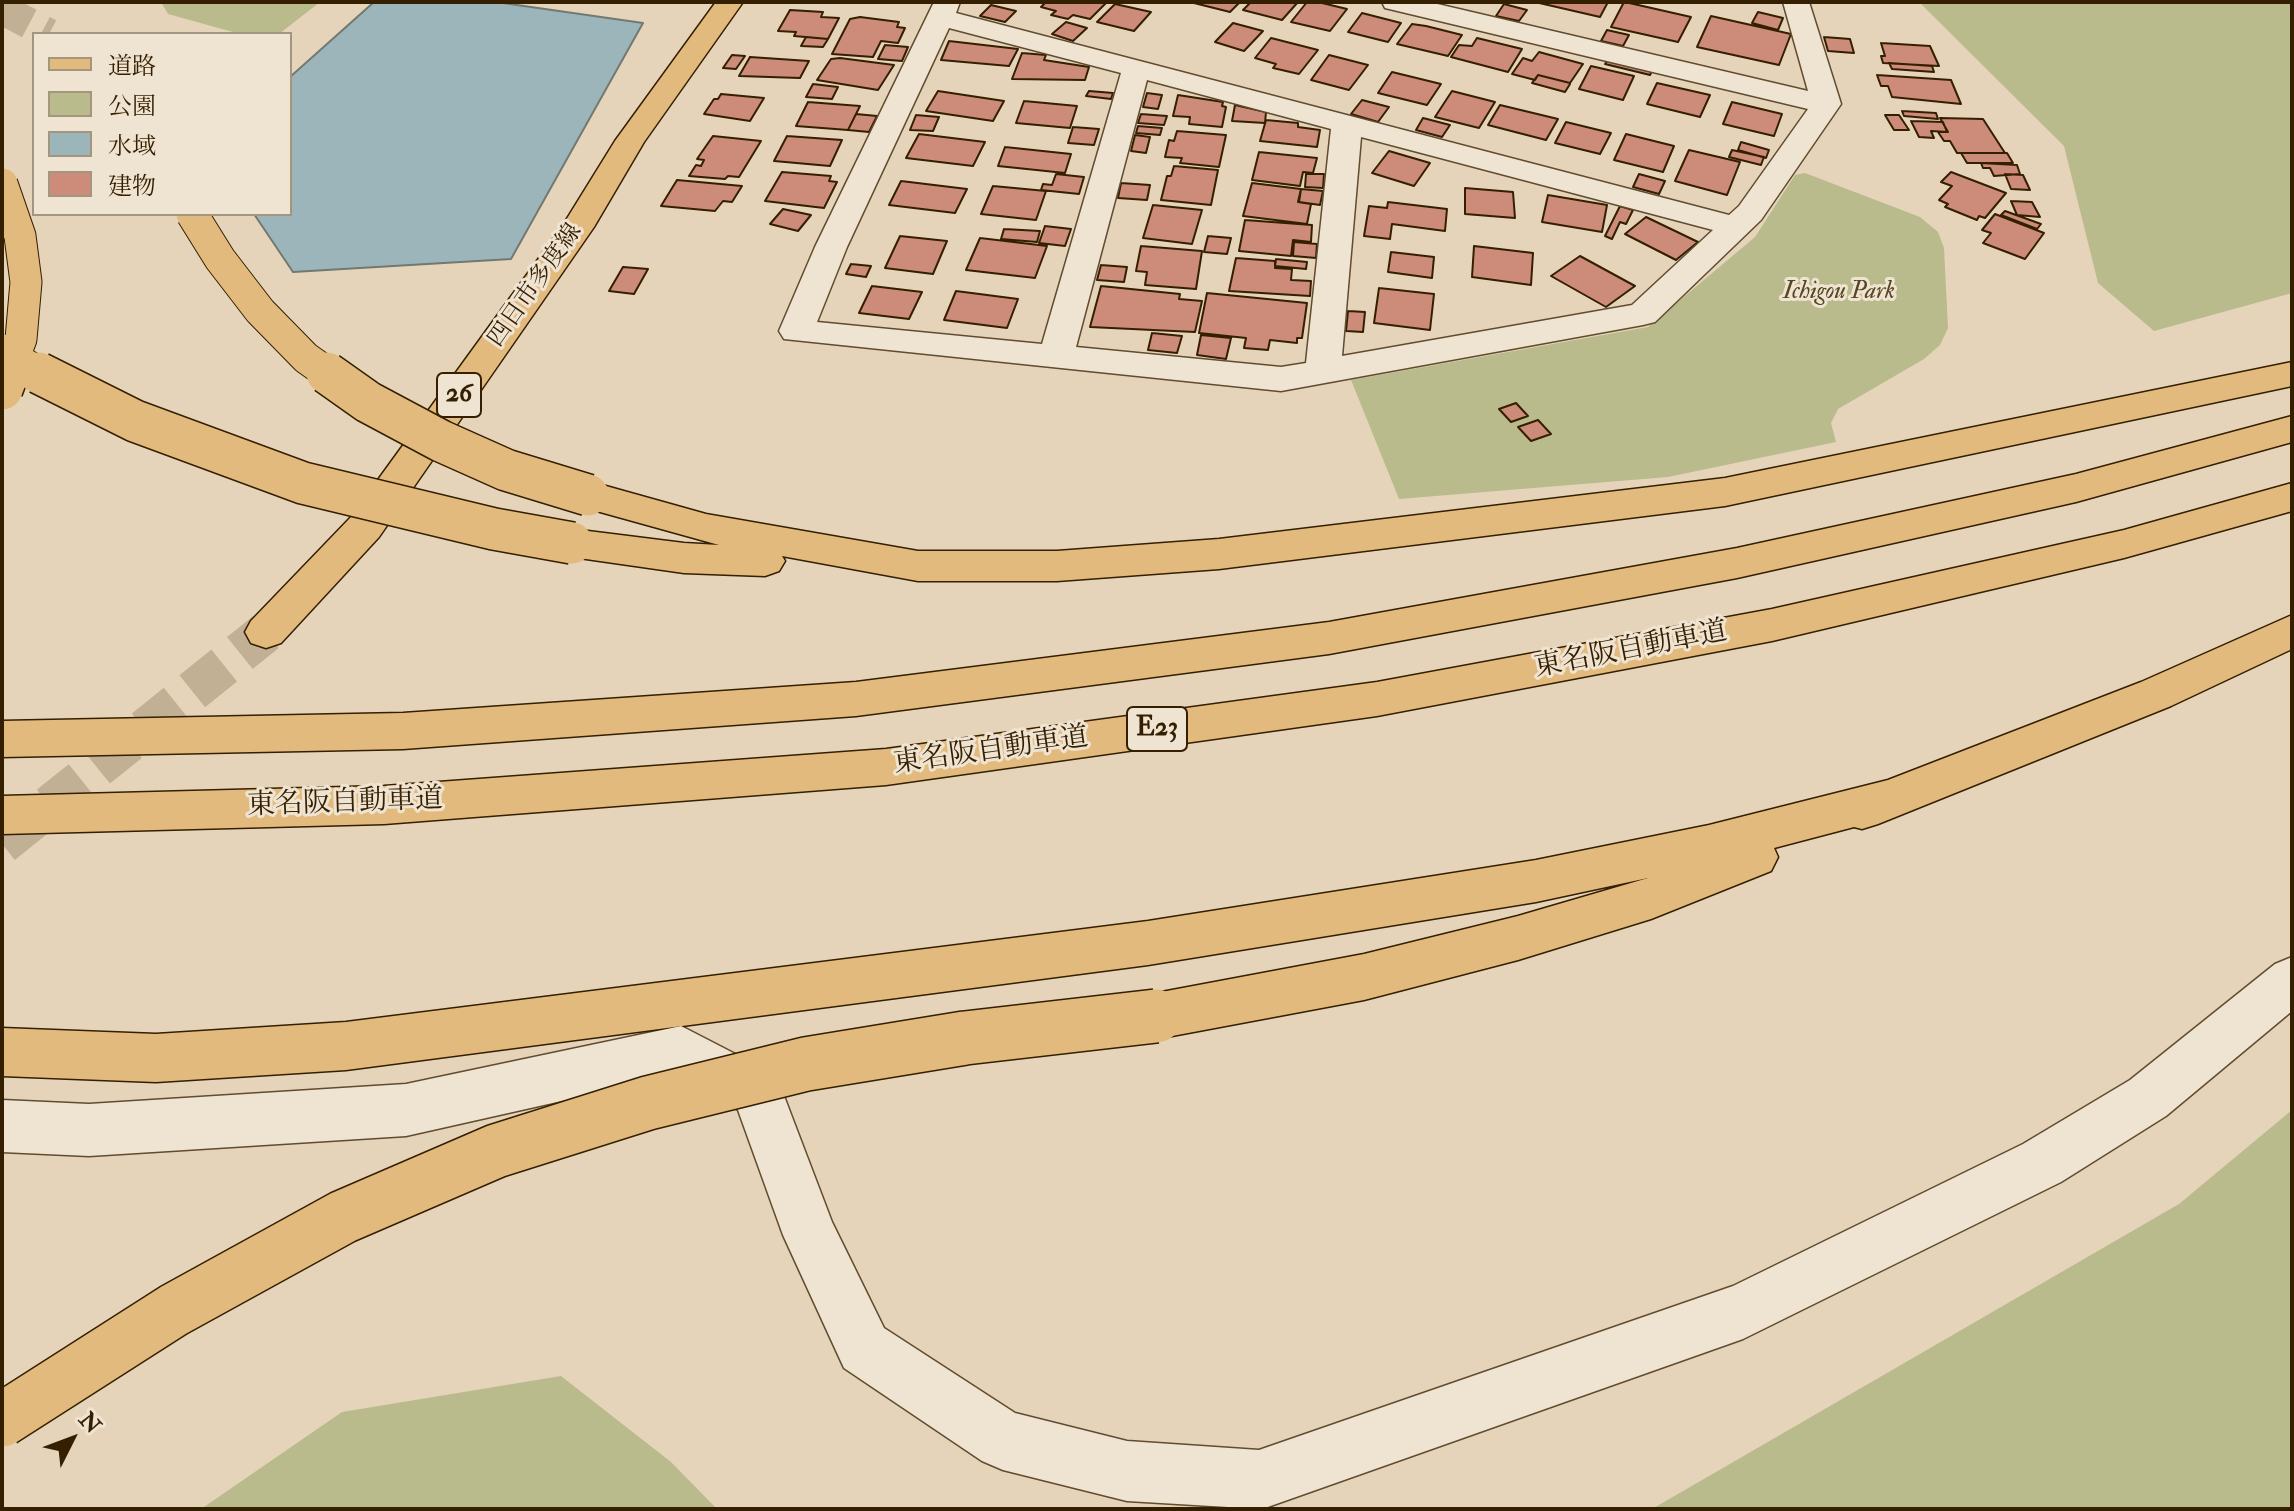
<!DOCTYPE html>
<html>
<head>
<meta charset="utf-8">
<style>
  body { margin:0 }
  #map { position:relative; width:2294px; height:1511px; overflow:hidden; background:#e6d4ba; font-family:"IM FELL Double Pica","Noto Serif JP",serif }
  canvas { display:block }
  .frame { position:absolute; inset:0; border:4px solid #341f00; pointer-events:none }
  .legend { position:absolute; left:32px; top:32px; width:260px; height:184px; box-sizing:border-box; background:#efe3d2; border:2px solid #a4957e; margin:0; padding:10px 14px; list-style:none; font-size:24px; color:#341f00 }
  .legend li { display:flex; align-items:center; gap:16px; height:40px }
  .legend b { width:40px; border:2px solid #a4957e }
  .north { position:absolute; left:32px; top:1399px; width:80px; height:80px; -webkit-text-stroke:6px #efe3d2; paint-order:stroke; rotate:48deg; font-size:22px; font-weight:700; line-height:32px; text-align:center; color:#341f00 }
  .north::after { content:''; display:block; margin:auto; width:28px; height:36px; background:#341f00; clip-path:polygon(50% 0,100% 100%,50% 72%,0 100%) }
</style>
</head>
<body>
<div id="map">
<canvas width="2294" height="1511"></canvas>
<div class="frame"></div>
<ul class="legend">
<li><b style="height:10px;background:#e3ba7d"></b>道路</li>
<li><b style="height:22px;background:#b9bb8c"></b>公園</li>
<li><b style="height:22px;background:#9bb5bb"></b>水域</li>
<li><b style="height:22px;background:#cd8b79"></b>建物</li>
</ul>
<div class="north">N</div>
</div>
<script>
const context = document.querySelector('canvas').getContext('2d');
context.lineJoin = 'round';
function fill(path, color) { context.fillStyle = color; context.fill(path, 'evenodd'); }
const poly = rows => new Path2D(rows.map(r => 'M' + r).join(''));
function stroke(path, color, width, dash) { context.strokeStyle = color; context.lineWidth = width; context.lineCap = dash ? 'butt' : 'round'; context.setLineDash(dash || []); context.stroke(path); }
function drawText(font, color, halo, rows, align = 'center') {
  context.font = font + ' "IM FELL Double Pica","Noto Serif JP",serif'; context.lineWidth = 6; context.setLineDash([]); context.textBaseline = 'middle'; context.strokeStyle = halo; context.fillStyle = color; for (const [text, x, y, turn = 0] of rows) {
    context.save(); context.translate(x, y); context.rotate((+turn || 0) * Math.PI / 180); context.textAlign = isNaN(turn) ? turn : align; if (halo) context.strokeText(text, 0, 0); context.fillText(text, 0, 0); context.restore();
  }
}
fill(poly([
  [161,2,320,2,279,34,240,34,168,14],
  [1919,2,2292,2,2292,293,2154,331,2098,283,2064,146],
  [1805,173,1920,217,1938,232,1944,248,1948,328,1940,345,1924,359,1838,409,1831,423,1836,442,1668,477,1399,499,1351,380,1648,327,1755,237,1795,175],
  [2292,1110,2292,1509,1652,1509,2179,1204],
  [561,1376,671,1462,717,1509,201,1509,342,1412]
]), '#b9bb8c');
const water = poly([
  [374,2,496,2,643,23,511,259,293,272,254,214,290,214,290,77,374,2]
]);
fill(water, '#9bb5bb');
stroke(water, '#727970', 2);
const building = poly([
  [1046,2,1107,2,1090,19,1073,15,1068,19,1051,15,1056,11,1041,7,1046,2],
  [1190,2,1240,2,1230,12,1190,2],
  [1251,2,1298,2,1282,20,1243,10,1251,2],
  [1307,2,1318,2,1347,9,1330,31,1291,22,1307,2],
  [1535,2,1608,2,1600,17,1535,2],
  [1624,2,1625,2,1691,17,1678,42,1611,27,1624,2],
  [1115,4,1151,12,1134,31,1097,22,1115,4],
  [1504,4,1527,10,1519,21,1496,16,1504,4],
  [991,5,1016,11,1005,22,980,16,991,5],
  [790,10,823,12,821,17,839,18,828,39,794,36,796,32,778,31,790,10],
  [1758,12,1783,18,1778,30,1752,23,1758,12],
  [1362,13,1401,23,1388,42,1348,32,1362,13],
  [1711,16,1791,34,1779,65,1697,47,1711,16],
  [860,17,899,22,897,27,905,28,898,43,881,41,873,57,832,54,850,19,860,17],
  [1066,22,1087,28,1073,41,1052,34,1066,22],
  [1233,23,1263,31,1244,51,1215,42,1233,23],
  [1412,24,1426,26,1462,35,1448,56,1397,44,1412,24],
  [1607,30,1629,35,1623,46,1601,41,1607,30],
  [806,37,828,39,823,47,801,46,806,37],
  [1824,37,1850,39,1854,53,1828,51,1824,37],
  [1271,38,1318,50,1299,74,1273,68,1276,64,1255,58,1271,38],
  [1477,38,1522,49,1508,72,1451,57,1459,45,1472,46,1477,38],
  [949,41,1018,49,1009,66,941,60,949,41],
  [1881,43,1930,46,1939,66,1883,63,1881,56,1885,56,1881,43],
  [885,45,908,47,902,61,878,59,885,45],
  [1539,52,1583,64,1570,83,1538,75,1535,80,1512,74,1523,58,1532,61,1539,52],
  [1022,53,1046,55,1044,60,1089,67,1085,80,1012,79,1022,53],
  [732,55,745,56,736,69,723,68,732,55],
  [1329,55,1368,65,1349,90,1311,80,1329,55],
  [750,57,809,61,800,78,739,76,750,57],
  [840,58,894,65,878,90,817,80,831,59,840,58],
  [1607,61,1652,71,1650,75,1605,64,1607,61],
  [1889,63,1932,66,1934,72,1892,69,1889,63],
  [1591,66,1634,76,1623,100,1579,89,1591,66],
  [1392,72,1441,84,1427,105,1378,93,1392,72],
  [1538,75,1570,83,1570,84,1565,92,1532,83,1538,75],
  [1877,75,1951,80,1961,104,1892,97,1888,86,1881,86,1877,75],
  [1657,83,1710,95,1700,117,1647,104,1657,83],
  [813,84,838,87,832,99,806,97,813,84],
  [938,91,1004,101,993,121,926,111,938,91],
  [1089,91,1113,93,1111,99,1086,96,1089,91],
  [1452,91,1495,102,1479,128,1435,117,1452,91],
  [1147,93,1162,95,1158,109,1143,107,1147,93],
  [721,94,764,98,750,121,704,114,714,99,718,99,721,94],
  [1178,95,1223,102,1222,106,1226,107,1222,127,1189,124,1190,117,1173,116,1178,95],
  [1362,100,1389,107,1378,122,1351,114,1362,100],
  [1024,101,1077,106,1070,128,1016,123,1024,101],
  [808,102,860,106,848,130,796,126,808,102],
  [1732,102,1782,114,1774,136,1723,124,1732,102],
  [1235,105,1266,112,1265,123,1232,121,1235,105],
  [1500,105,1558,119,1546,140,1488,125,1500,105],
  [1902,111,1936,113,1938,119,1904,116,1902,111],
  [856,114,877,116,869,132,848,130,856,114],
  [1141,114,1167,116,1164,125,1138,123,1141,114],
  [916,115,939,117,933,131,910,130,916,115],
  [1885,115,1899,115,1909,130,1894,130,1885,115],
  [1423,118,1450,125,1442,137,1416,130,1423,118],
  [1940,118,1983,119,2005,153,1957,153,1950,141,1944,141,1938,132,1948,132,1940,118],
  [1266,120,1298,123,1298,127,1320,130,1317,147,1260,141,1266,120],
  [1911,121,1943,122,1947,132,1931,131,1934,138,1919,137,1911,121],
  [1566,122,1611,133,1600,154,1555,143,1566,122],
  [1138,126,1162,128,1160,135,1136,133,1138,126],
  [1073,127,1099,129,1094,145,1068,143,1073,127],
  [1177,131,1226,135,1219,167,1180,163,1182,158,1165,157,1169,140,1174,141,1177,131],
  [919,134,985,142,973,166,906,158,919,134],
  [1626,134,1674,146,1663,172,1614,160,1626,134],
  [1135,135,1150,137,1146,153,1131,151,1135,135],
  [713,136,761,141,739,177,728,176,725,179,689,176,696,165,701,166,704,160,697,159,713,136],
  [787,136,842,140,830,166,774,161,787,136],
  [1741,142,1769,150,1766,158,1738,150,1741,142],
  [1005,147,1071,154,1065,173,998,166,1005,147],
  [1689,150,1740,162,1727,195,1675,181,1689,150],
  [1732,150,1764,157,1761,165,1729,157,1732,150],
  [1389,151,1430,163,1414,186,1372,173,1389,151],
  [1259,152,1317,158,1313,173,1303,172,1300,186,1252,180,1259,152],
  [1961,153,2007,153,2013,163,1967,163,1961,153],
  [1981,163,2017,165,2020,174,1994,176,1990,168,1983,168,1981,163],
  [1174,166,1218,170,1211,205,1161,200,1167,176,1171,176,1174,166],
  [782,172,831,176,829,181,837,182,824,208,765,201,782,172],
  [1951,172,2006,193,1985,218,1979,216,1977,220,1945,207,1948,204,1939,200,1952,186,1941,182,1951,172],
  [1056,174,1084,177,1079,194,1041,190,1043,184,1052,185,1056,174],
  [1306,174,1324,174,1323,188,1305,187,1306,174],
  [1639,174,1665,181,1659,194,1633,187,1639,174],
  [2005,174,2023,175,2030,190,2011,189,2005,174],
  [677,180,742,186,732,202,723,201,715,211,661,206,677,180],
  [901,181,967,189,955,213,889,205,901,181],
  [1121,183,1150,185,1147,200,1118,198,1121,183],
  [1252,183,1301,189,1298,202,1311,204,1307,224,1243,216,1252,183],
  [993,186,1046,191,1036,220,981,214,993,186],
  [1465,188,1513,192,1515,218,1465,214,1465,188],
  [1301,189,1323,191,1320,205,1299,202,1301,189],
  [1548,195,1607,205,1602,232,1542,222,1548,195],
  [2011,201,2032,202,2040,217,2017,215,2011,201],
  [1388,202,1447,209,1445,231,1392,224,1390,239,1364,236,1369,206,1387,208,1388,202],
  [1153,205,1202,210,1192,244,1143,238,1153,205],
  [1620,206,1633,210,1626,224,1620,222,1612,239,1605,236,1620,206],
  [783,209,811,215,798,231,770,224,783,209],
  [2005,211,2041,224,2037,229,2001,215,2005,211],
  [1995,214,2044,233,2025,259,1983,243,1991,233,1982,230,1995,214],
  [1646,217,1698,242,1676,260,1625,234,1646,217],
  [1245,220,1312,225,1311,242,1293,240,1291,256,1239,251,1245,220],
  [1045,226,1071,229,1065,246,1039,243,1045,226],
  [1004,229,1040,231,1037,242,1001,239,1004,229],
  [900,236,947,241,933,274,885,268,900,236],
  [1208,236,1231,238,1227,254,1204,252,1208,236],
  [980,238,1047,246,1035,278,966,270,980,238],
  [1294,242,1317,244,1316,258,1293,256,1294,242],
  [1141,246,1202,251,1196,289,1145,285,1147,272,1136,271,1141,246],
  [1474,246,1533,253,1531,285,1472,277,1474,246],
  [1391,252,1434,257,1432,278,1388,272,1391,252],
  [1580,256,1635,286,1606,307,1551,276,1580,256],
  [1236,258,1275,261,1275,268,1292,269,1291,280,1311,281,1310,296,1229,291,1236,258],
  [1276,259,1307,262,1306,269,1275,266,1276,259],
  [851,264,871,266,866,277,846,274,851,264],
  [1101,265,1127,267,1124,282,1097,280,1101,265],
  [623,267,648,269,634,294,609,291,623,267],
  [872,286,922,292,909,319,859,313,872,286],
  [1101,286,1180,294,1179,299,1202,301,1195,332,1090,327,1101,286],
  [1379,288,1434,294,1430,330,1374,323,1379,288],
  [956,291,1018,299,1007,328,944,320,956,291],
  [1207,293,1307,303,1302,338,1297,338,1297,343,1270,340,1268,350,1244,348,1246,338,1199,333,1207,293],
  [1348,311,1365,312,1363,332,1346,331,1348,311],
  [1152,333,1182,336,1177,353,1148,350,1152,333],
  [1201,335,1231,338,1226,359,1197,355,1201,335],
  [1516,403,1528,416,1511,422,1499,409,1516,403],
  [1538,420,1551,434,1531,441,1518,427,1538,420]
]);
fill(building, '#cd8b79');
stroke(building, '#341f00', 2);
stroke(poly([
  [2,844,266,632]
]), '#c2b095', 41, [41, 20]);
stroke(poly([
  [2,9,49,34]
]), '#c2b095', 31, [31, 15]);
const minor = poly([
  [934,2,960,2,956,13,1729,215,1739,206,1808,109,1385,8,1382,2,1429,2,1808,91,1783,2,1809,2,1841,104,1761,220,1655,322,1643,325,1281,391,784,339,779,331,815,247,934,2],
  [949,28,1121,73,1042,344,817,322,847,247,949,28],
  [1147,80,1331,129,1306,363,1281,367,1076,347,1147,80],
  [1361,137,1713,230,1632,305,1342,356,1361,137],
  [2292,957,2292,1011,2166,1116,2061,1182,1743,1339,1262,1509,1127,1501,1003,1470,982,1461,844,1368,783,1235,738,1110,677,1075,406,1136,89,1156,2,1152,2,1100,89,1104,406,1084,681,1026,776,1075,832,1222,884,1328,1015,1413,1127,1441,1259,1450,1733,1286,2023,1144,2130,1080,2275,964,2292,957]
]);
const primary = poly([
  [716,2,743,2,644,142,594,227,379,537,281,643,266,648,251,643,245,632,251,621,351,517,563,225,615,141,716,2]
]);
const motorway = poly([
  [2292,362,2292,386,1725,506,1219,569,1057,581,918,581,782,556,785,561,779,571,765,576,684,573,572,557,558,553,552,543,558,533,572,529,684,543,719,545,575,505,569,495,575,485,588,481,706,514,918,551,1057,551,1219,539,1725,478,2292,362],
  [2292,416,2292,442,2076,502,1737,578,1329,654,856,716,403,749,2,757,2,721,403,713,856,682,1329,622,1737,548,2076,474,2292,416],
  [2292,483,2292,511,2124,558,1772,641,1377,716,886,785,384,824,2,834,2,796,384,786,886,749,1377,682,1772,609,2124,530,2292,483],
  [2292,615,2292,649,2171,706,1878,824,1862,829,1854,827,1774,848,1778,857,1771,871,1651,919,1518,960,1364,1000,1156,1039,1138,1033,1131,1016,1138,999,1156,993,1364,954,1518,916,1648,878,1536,902,1148,965,346,1070,156,1082,2,1076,2,1028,156,1034,346,1022,1148,921,1536,860,1709,825,1888,780,2141,682,2292,615]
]);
stroke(minor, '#604c2e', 3);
stroke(primary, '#341f00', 3);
stroke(motorway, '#341f00', 3);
fill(minor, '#efe3d2');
fill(primary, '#e3ba7d');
fill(motorway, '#e3ba7d');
const motorwayBridgeFar2 = poly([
  [2,184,20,236,26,282,21,339,7,375],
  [192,214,220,259,260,311,306,358,330,375],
  [2,350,42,375]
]);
const motorwayBridgeFar1 = poly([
  [39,373,135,421,303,483,494,529,572,543],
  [327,373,368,402,441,441,506,470,588,495],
  [2,389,8,373]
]);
const motorwayBridge = poly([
  [2,1420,174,1310,343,1217,496,1151,648,1103,806,1064,965,1038,1156,1016]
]);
stroke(motorwayBridgeFar2, '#341f00', 33, []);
stroke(motorwayBridgeFar1, '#341f00', 44, []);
stroke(motorwayBridge, '#341f00', 56, []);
stroke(motorwayBridgeFar2, '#e3ba7d', 31);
stroke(motorwayBridgeFar1, '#e3ba7d', 41);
stroke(motorwayBridge, '#e3ba7d', 53);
drawText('24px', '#341f00', '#efe3d2', [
  ["四日市多度線",536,286,-55]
]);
drawText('italic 24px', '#554623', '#efe3d2', [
  ["Ichigou Park",1839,293]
]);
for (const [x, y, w] of [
  [459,395,44],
  [1157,729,60]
]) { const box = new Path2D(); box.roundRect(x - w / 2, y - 22, w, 44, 6); context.fillStyle = '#efe3d2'; context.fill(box); stroke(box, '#341f00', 2); }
drawText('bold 26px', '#341f00', null, [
  ["26",459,395],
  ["E23",1157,729]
]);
drawText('28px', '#341f00', '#efe3d2', [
  ["東名阪自動車道",1631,651,-11],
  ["東名阪自動車道",991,752,-8],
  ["東名阪自動車道",345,804,-2]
]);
</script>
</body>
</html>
